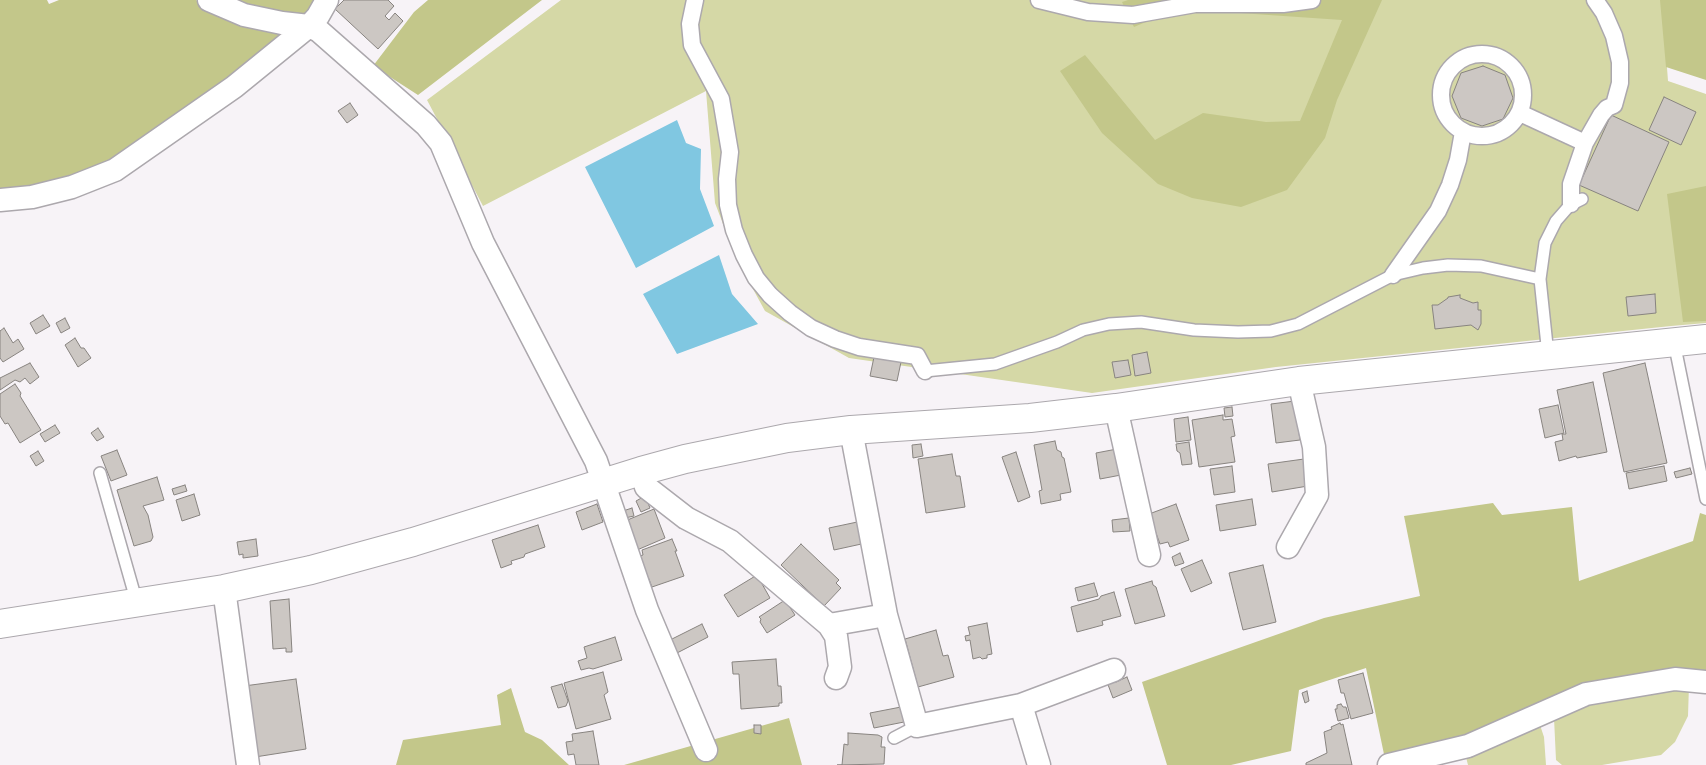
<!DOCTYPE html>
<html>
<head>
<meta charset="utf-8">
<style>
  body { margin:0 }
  canvas { display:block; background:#f7f3f7 }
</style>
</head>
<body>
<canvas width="1706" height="765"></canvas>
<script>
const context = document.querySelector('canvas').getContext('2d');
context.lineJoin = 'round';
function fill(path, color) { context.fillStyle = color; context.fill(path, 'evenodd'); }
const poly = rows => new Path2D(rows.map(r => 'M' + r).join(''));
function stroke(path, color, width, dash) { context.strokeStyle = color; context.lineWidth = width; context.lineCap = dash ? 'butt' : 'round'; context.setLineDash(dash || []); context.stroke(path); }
fill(poly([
  [561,0,1662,0,1668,81,1706,94,1706,323,1671,326,1276,367,1092,393,849,358,765,311,736,258,715,203,706,91,483,206,427,100],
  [1689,685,1688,716,1675,742,1661,755,1602,765,1562,765,1556,760,1554,718,1588,702],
  [1538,719,1544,737,1546,765,1468,765,1465,753]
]), '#d5d8a6');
fill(poly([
  [0,0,47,0,49,4,59,0,196,0,213,10,289,31,126,157,55,185,0,193],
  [223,0,319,0,302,21],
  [428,0,542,0,418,95,373,66,414,12],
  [1128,0,1382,0,1337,100,1325,138,1287,190,1241,207,1192,198,1158,184,1102,133,1060,71,1085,55,1155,140,1203,113,1266,122,1300,121,1342,20,1225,12,1167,13,1134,27,1122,2],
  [1660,0,1706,0,1706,80,1666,67],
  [1706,186,1706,321,1683,322,1667,194],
  [1493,503,1502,515,1572,507,1579,581,1693,541,1700,513,1706,515,1706,674,1621,681,1470,742,1385,759,1366,668,1299,690,1291,751,1231,765,1167,765,1142,682,1324,618,1420,596,1404,516],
  [511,688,525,732,542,740,569,765,396,765,403,740,501,725,497,695],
  [789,718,802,765,624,765]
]), '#c3c78a');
fill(poly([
  [677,120,686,143,701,149,700,189,714,226,636,268,585,167],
  [719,255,732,294,758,324,677,354,643,294]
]), '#80c7e1');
const building = poly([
  [344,0,388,0,394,6,385,16,389,20,395,13,403,21,378,49,335,9,344,0],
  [1483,66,1505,75,1513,98,1503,119,1482,126,1461,118,1452,96,1461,73,1483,66],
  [1664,97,1696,112,1681,145,1649,130,1664,97],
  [350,103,358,115,347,123,338,111,350,103],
  [1611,115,1669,142,1638,211,1579,185,1611,115],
  [1655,294,1656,313,1628,316,1626,297,1655,294],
  [1460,295,1460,298,1473,303,1478,302,1478,310,1481,310,1481,324,1478,330,1471,325,1435,329,1432,305,1438,305,1448,298,1448,297,1460,295],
  [43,315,50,326,36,334,30,323,43,315],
  [65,318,70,328,61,333,56,323,65,318],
  [4,328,13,343,18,339,24,349,3,362,0,358,0,331,4,328],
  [75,338,81,348,84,348,91,358,78,367,65,345,75,338],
  [1147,352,1151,373,1135,376,1132,355,1147,352],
  [874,357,901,362,897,381,870,376,874,357],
  [1128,360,1131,375,1115,378,1112,362,1128,360],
  [30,363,39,377,30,384,25,378,20,382,15,380,0,390,0,378,30,363],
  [1645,363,1667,463,1624,472,1603,373,1645,363],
  [1593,382,1607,452,1577,458,1576,456,1559,461,1555,442,1563,440,1562,434,1566,434,1557,390,1593,382],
  [15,384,21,393,20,396,41,430,20,443,8,423,5,424,0,416,0,394,15,384],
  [1295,401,1300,440,1276,443,1271,404,1295,401],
  [1558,405,1564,433,1545,438,1539,409,1558,405],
  [1232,407,1233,416,1225,417,1224,408,1232,407],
  [1223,415,1223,420,1232,419,1235,436,1231,437,1235,462,1199,467,1192,420,1223,415],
  [1188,417,1191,440,1176,442,1174,419,1188,417],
  [55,425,60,433,45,442,40,434,55,425],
  [98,428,104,437,97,441,91,433,98,428],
  [1055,441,1057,450,1061,452,1062,457,1064,458,1071,492,1060,494,1061,500,1041,504,1039,491,1042,490,1034,445,1055,441],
  [1189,442,1192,464,1182,465,1180,453,1177,451,1176,444,1189,442],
  [921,444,923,456,913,458,912,445,921,444],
  [1117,449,1121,475,1100,479,1096,453,1117,449],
  [117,450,127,475,111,481,101,456,117,450],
  [38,451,44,461,36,466,30,456,38,451],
  [1016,452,1030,497,1018,502,1002,457,1016,452],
  [952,454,956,476,960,476,965,507,926,513,918,459,952,454],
  [1304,459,1308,486,1272,492,1268,464,1304,459],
  [1232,466,1235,492,1214,495,1210,469,1232,466],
  [1664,466,1667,481,1629,489,1626,473,1664,466],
  [1690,468,1692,474,1676,478,1674,472,1690,468],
  [157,477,164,500,143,506,148,515,153,537,151,541,134,546,117,490,157,477],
  [185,485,187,491,174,495,172,489,185,485],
  [194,494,200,515,182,521,176,500,194,494],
  [645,496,650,508,641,512,636,501,645,496],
  [1252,499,1256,525,1220,531,1216,505,1252,499],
  [597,504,603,522,582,530,576,512,597,504],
  [1176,504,1189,540,1170,547,1168,542,1160,544,1149,514,1176,504],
  [632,508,634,516,625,518,623,511,632,508],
  [654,509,665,538,637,550,625,521,654,509],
  [1129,518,1130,531,1113,532,1112,520,1129,518],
  [862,521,866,543,834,550,829,528,862,521],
  [538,525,545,547,525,554,524,557,511,561,512,564,501,568,492,540,538,525],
  [256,539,258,556,243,558,243,554,239,555,237,542,256,539],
  [672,539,677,551,675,551,684,576,652,587,648,577,645,578,637,557,643,555,642,550,672,539],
  [801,544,839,580,836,583,841,588,824,606,781,565,801,544],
  [1180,553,1184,563,1175,566,1172,557,1180,553],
  [1202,560,1212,583,1191,592,1181,569,1202,560],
  [1263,565,1276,622,1243,630,1229,573,1263,565],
  [757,575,770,598,738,617,724,595,757,575],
  [1152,581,1153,585,1156,587,1165,616,1135,624,1125,589,1152,581],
  [1094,583,1098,596,1078,601,1075,588,1094,583],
  [1114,592,1121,616,1102,621,1103,625,1077,632,1071,607,1099,599,1101,596,1114,592],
  [289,599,292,652,286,652,286,648,273,649,270,601,289,599],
  [785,600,795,615,767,633,760,622,761,619,759,617,785,600],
  [987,623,992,654,987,655,987,658,982,659,980,657,973,659,970,640,966,641,965,636,970,635,968,627,987,623],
  [702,624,708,637,677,653,670,640,702,624],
  [936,630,943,656,948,655,954,677,918,687,905,639,936,630],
  [615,637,622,660,593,669,589,668,581,670,578,661,587,658,584,647,615,637],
  [776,659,778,686,781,686,782,703,779,703,779,706,741,709,739,674,733,674,732,662,776,659],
  [603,672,608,692,604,695,611,719,576,729,564,683,603,672],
  [1363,673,1373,713,1351,719,1344,693,1341,693,1338,680,1363,673],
  [1127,677,1132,690,1113,698,1107,682,1112,680,1116,682,1127,677],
  [296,679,306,749,255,757,244,686,296,679],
  [562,684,568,701,566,706,558,708,551,687,562,684],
  [1307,691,1309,701,1305,703,1302,693,1307,691],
  [1341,704,1343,707,1346,707,1349,718,1338,721,1335,709,1337,709,1337,705,1341,704],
  [901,707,904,722,874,728,870,713,901,707],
  [1340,723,1341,725,1343,724,1352,765,1306,765,1306,763,1327,753,1324,732,1332,729,1331,727,1340,723],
  [754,725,761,725,761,734,754,733,754,725],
  [593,731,599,765,576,765,574,754,568,755,566,742,573,741,572,734,593,731],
  [848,733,878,735,882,737,881,747,885,747,884,764,837,765,842,765,844,744,848,745,848,733]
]);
fill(building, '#ccc7c3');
stroke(building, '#888480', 1);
const service = poly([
  [1540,279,1545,243,1556,221,1570,205,1582,199],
  [1674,342,1706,499],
  [925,371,995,364,1057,342,1083,330,1109,324,1141,322,1194,330,1238,332,1271,331,1298,324,1393,275,1423,268,1448,265,1481,266,1540,279,1548,355],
  [100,473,137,603],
  [894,738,917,726]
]);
const pedestrian = poly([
  [695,0,690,24,692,45,721,99,730,152,727,179,728,205,734,230,744,255,756,278,770,295,790,313,811,328,835,339,859,347,917,356,925,371],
  [1039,0,1088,12,1133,15,1195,4,1283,4,1312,0],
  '1441 95a41 41 0 1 1 82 0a41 41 0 1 1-82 0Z',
  [1520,113,1585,143],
  [1571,204,1571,184,1585,143,1601,115,1607,108,1614,105,1620,83,1620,62,1614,36,1604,13,1595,0],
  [1393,275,1438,211,1450,185,1458,160,1463,132]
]);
const minor = poly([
  [209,0,244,15,282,23,309,26,319,31,426,125,441,143,483,243,596,461,647,610,706,750],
  [0,200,32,197,72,187,115,170,234,87,309,26,318,16,327,0],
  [1116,408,1149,555],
  [851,430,886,615,917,726,1021,705,1114,670],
  [641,471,646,487,686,518,730,541,829,625,886,615],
  [1288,547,1317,495,1314,447,1299,381],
  [224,589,248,765],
  [829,625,836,636,840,667,836,678],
  [1021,705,1039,765],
  [1389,765,1468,746,1586,694,1675,679,1706,682]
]);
const tertiary = poly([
  [0,624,224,589,311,570,413,542,641,471,685,459,787,438,851,430,1030,418,1116,408,1299,381,1706,339]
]);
stroke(service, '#aca8ad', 14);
stroke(pedestrian, '#aca8ad', 19);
stroke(minor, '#aca8ad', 25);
stroke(tertiary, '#aca8ad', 30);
stroke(service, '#fff', 11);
stroke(pedestrian, '#fff', 16);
stroke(minor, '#fff', 22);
stroke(tertiary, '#fff', 28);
</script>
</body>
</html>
